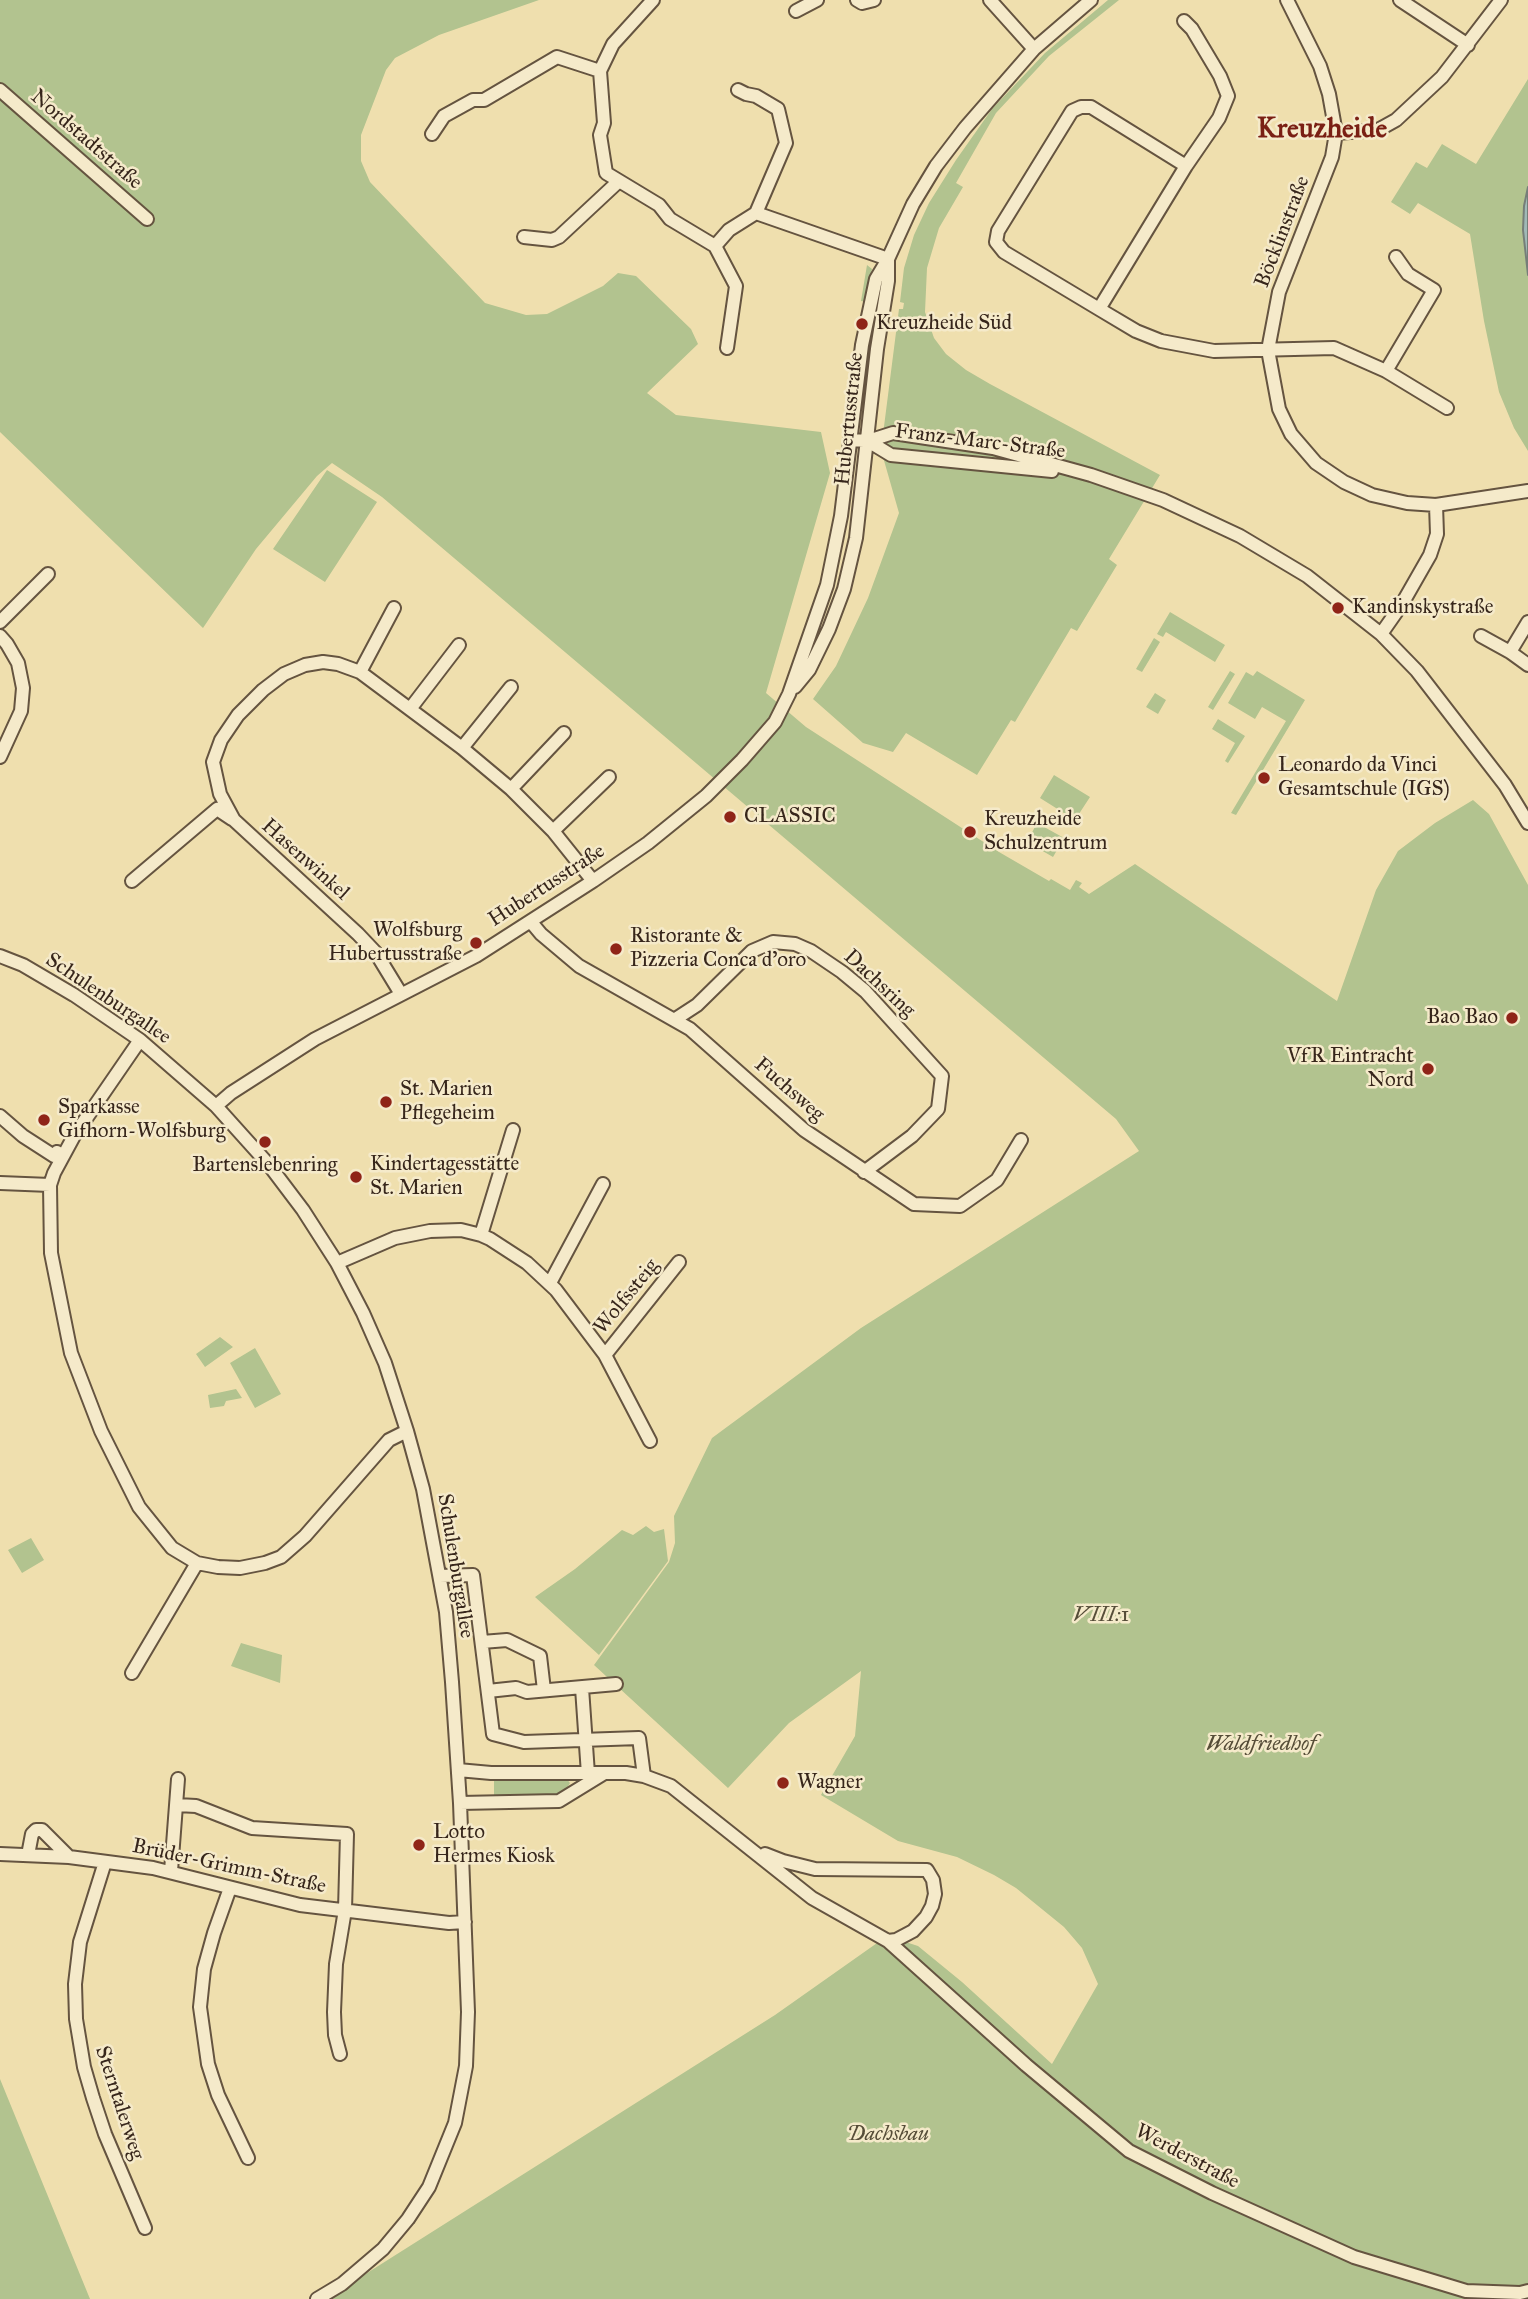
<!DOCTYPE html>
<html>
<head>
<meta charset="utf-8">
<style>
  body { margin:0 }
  canvas { display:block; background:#efdfae }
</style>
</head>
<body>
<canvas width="1528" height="2299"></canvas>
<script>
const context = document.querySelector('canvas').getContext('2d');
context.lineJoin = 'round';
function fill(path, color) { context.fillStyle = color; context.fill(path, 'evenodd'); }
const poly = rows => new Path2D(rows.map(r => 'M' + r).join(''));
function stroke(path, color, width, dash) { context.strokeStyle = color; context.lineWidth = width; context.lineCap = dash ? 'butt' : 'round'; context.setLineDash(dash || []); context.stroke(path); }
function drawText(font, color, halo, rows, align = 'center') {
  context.font = font + ' "IM FELL Great Primer",serif'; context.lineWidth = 5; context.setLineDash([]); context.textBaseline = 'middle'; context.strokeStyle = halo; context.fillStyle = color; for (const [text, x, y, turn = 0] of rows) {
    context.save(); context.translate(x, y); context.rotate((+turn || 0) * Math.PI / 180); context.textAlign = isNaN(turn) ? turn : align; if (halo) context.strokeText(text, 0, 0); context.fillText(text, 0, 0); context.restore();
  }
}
fill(poly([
  [0,0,539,0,439,35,395,58,386,70,361,135,361,161,370,182,485,303,526,315,547,314,603,286,618,273,636,276,691,329,698,344,647,393,676,415,821,432,830,473,766,693,806,727,999,852,1049,881,1051,879,1070,890,1076,880,1082,883,1079,887,1089,894,1135,864,1337,1001,1376,890,1398,851,1435,823,1473,800,1489,814,1528,885,1528,2299,326,2299,775,2015,887,1936,918,1946,962,1982,1052,2064,1098,1984,1082,1948,1064,1927,1016,1888,994,1875,957,1857,898,1841,821,1795,855,1736,861,1671,789,1723,728,1788,594,1665,669,1562,675,1543,674,1516,712,1438,861,1328,1139,1151,1116,1119,382,497,332,463,317,476,256,549,203,628,0,432],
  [1108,0,1119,0,1049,56,996,113,956,183,963,187,939,228,927,268,925,312,934,338,946,354,966,370,990,384,1160,475,1109,559,1117,565,1077,631,1071,628,1015,722,1011,720,977,775,906,733,893,752,863,743,813,699,836,666,868,598,899,513,881,450,899,309,903,309,904,303,900,302,904,268,914,235,929,203,956,160,992,109,1045,53],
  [1528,79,1528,451,1514,428,1499,392,1484,321,1470,234,1418,203,1410,214,1391,202,1416,162,1427,168,1442,144,1476,164],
  [867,265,872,269,866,302,861,301],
  [878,283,883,284,867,404,860,402],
  [327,470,377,502,325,582,273,549],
  [1170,612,1225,645,1215,662,1166,632,1163,637,1157,634],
  [1154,638,1160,642,1142,672,1136,669],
  [1230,671,1235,674,1213,710,1208,707],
  [1257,671,1305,700,1236,815,1231,813,1286,721,1262,707,1255,719,1228,703,1246,672,1253,676],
  [1155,693,1166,700,1158,714,1146,707],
  [1218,719,1245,736,1228,763,1225,761,1235,743,1212,729],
  [1054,775,1090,797,1075,820,1040,798],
  [1037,823,1064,838,1053,857,1027,842],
  [220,1337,233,1347,205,1367,196,1354],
  [255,1348,281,1394,255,1408,230,1363],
  [236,1389,242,1398,226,1401,224,1406,210,1408,208,1395],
  [646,1526,654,1532,664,1529,668,1561,599,1655,535,1597,575,1569,622,1530,633,1535],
  [31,1538,44,1560,22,1573,8,1550],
  [241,1643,282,1655,280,1683,231,1666],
  [494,1776,566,1778,570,1783,566,1790,555,1797,494,1797],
  [0,2079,90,2299,0,2299]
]), '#b2c38f');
const water = poly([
  [1528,187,1528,275,1523,230,1524,206,1528,187]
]);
fill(water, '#a0b9b6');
stroke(water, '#767e78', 2);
const minor = poly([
  [857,0,862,3,874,0],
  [990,0,1034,49],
  [1287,0,1320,66,1329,94,1336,133,1332,157,1279,292,1268,350,1279,409,1291,434,1316,463,1344,482,1372,495,1407,503,1436,505,1528,491],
  [1400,0,1468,45],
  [796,11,817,0],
  [1184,21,1192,29,1220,76,1228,96,1219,118,1186,166,1091,107,1081,107,1072,111,998,231,996,242,1004,252,1099,309,1136,331,1161,341,1214,351,1334,348,1386,371,1447,408],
  [600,71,604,123,600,135,606,173,659,205,670,219,715,246],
  [600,71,613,44,653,0],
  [0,90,147,219],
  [738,90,746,94,756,96,778,109,786,143,756,213],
  [1336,133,1378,130,1396,120,1442,77,1501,0],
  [432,134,444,116,473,100,484,100,557,57,600,71],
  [524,237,552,240,559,237,619,181],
  [715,246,729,230,756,213,888,259],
  [715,246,736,286,727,348],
  [1099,309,1186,166],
  [1386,371,1434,290,1408,274,1396,257],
  [851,440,868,441,893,433,993,448,1091,475,1163,500,1240,536,1307,576,1381,634,1417,671,1505,785,1528,823],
  [868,441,891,455,1052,471],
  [0,622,48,574],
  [1381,634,1402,604,1430,555,1437,534,1436,505],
  [0,636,7,644,18,663,23,688,21,711,0,757],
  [1481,636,1510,652,1528,665],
  [1510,652,1528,622],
  [360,672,394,608],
  [795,687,809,670,829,629,844,589,856,538,877,349,888,281,888,259],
  [410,709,459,645],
  [462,748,511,687],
  [511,789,564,733],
  [553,831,609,777],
  [132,881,217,809,232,819],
  [531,922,541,934,579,966,690,1029,804,1130,914,1204,960,1206,997,1180,1021,1140],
  [0,956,23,965,74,995,140,1040,216,1106,269,1165,303,1210,337,1263,363,1313,385,1363,407,1431,423,1489,446,1612,452,1682,460,1803,468,2012,466,2066,455,2123,429,2187,408,2219,383,2249,342,2284,317,2299],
  [401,994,376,953,358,934,234,820,220,794,213,762,221,740,238,715,263,690,284,674,305,665,323,662,338,664,360,672,462,748,511,789,553,831,593,881],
  [674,1020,697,1005,752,951,773,942,795,944,811,951,842,972,865,991,942,1076,938,1109,912,1136,864,1172],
  [140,1040,74,1136,54,1173,50,1185,51,1253,71,1353,101,1431,139,1507,172,1548,197,1563,218,1567,240,1568,265,1563,281,1557,305,1536,389,1440,407,1431],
  [216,1106,231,1093,315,1039,476,956,593,881,648,843,706,796,742,760,775,722,789,694,827,585,841,516,862,345,876,279,888,259,913,204,936,166,965,128,1034,49,1091,0],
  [0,1116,23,1136,54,1156,57,1152,63,1156],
  [0,1183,50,1185],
  [481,1235,513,1130],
  [337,1263,395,1238,430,1231,461,1230,481,1235,490,1239,527,1263,556,1290,605,1355,650,1441],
  [550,1283,603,1184],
  [605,1355,679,1262],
  [440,1576,473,1575,493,1734,524,1742,639,1738,644,1776],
  [482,1642,507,1640,540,1656,544,1690],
  [132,1673,197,1563],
  [582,1688,588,1774],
  [488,1691,516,1688,527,1692,616,1684],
  [458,1770,491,1773,626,1773,644,1776,671,1786,812,1898,888,1941,1026,2065,1129,2151,1212,2193,1354,2257,1466,2291,1520,2293,1528,2291],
  [460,1803,559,1801,603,1774],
  [177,1805,196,1806,252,1828,347,1834,345,1910,336,1964,334,2012,335,2035,340,2054],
  [0,1854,69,1857,153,1868,300,1905,449,1923,465,1922],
  [765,1854,783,1861,815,1869,927,1870,933,1880,935,1894,932,1906,926,1917,913,1931,896,1940,888,1941],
  [28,1855,32,1834,36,1830,42,1830,69,1857],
  [105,1862,80,1942,75,1984,76,2019,84,2067,93,2098,105,2134,145,2228],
  [171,1871,178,1779],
  [230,1888,214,1933,204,1969,200,2007,208,2064,218,2095,248,2158]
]);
stroke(minor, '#655440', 16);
stroke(minor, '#f5eaca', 12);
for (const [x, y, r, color] of [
  [862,324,7,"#8f2418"],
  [1338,608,7,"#8f2418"],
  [1264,778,7,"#8f2418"],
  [730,817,7,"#8f2418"],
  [970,832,7,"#8f2418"],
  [476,943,7,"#8f2418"],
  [616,949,7,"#8f2418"],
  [1512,1018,7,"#8f2418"],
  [1428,1069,7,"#8f2418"],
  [386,1102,7,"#8f2418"],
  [44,1120,7,"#8f2418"],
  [265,1142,7,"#8f2418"],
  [356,1177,7,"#8f2418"],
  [783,1783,7,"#8f2418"],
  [419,1845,7,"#8f2418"]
]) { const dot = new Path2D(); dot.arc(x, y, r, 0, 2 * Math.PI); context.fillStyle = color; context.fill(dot); stroke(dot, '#f5eaca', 2.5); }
drawText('21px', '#37261b', '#f5eaca', [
  ["Nordstadtstraße",86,140,41],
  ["Böcklinstraße",1283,232,-69],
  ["Hubertusstraße",850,419,-84],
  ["Franz-Marc-Straße",980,442,7],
  ["Hasenwinkel",305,860,42],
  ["Hubertusstraße",547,886,-33],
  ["Dachsring",879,984,43],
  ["Schulenburgallee",108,999,34],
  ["Fuchsweg",789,1090,41],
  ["Wolfssteig",627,1297,-51],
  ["Schulenburgallee",455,1566,81],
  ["Brüder-Grimm-Straße",229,1867,12],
  ["Sterntalerweg",119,2103,72],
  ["Werderstraße",1187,2157,28]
]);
drawText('21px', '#37261b', '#f5eaca', [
  ["Kreuzheide Süd",876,324],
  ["Kandinskystraße",1352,608],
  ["Leonardo da Vinci",1278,766],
  ["Gesamtschule (IGS)",1278,790],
  ["CLASSIC",744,817],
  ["Kreuzheide",984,820],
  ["Schulzentrum",984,844],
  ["Wolfsburg",462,931,"right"],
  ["Hubertusstraße",462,955,"right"],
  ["Ristorante &",630,937],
  ["Pizzeria Conca d'oro",630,961],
  ["Bao Bao",1498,1018,"right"],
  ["VfR Eintracht",1414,1057,"right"],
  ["Nord",1414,1081,"right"],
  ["St. Marien",400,1090],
  ["Pflegeheim",400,1114],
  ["Sparkasse",58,1108],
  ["Gifhorn-Wolfsburg",58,1132],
  ["Kindertagesstätte",370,1165],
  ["St. Marien",370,1189],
  ["Bartenslebenring",265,1166,"center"],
  ["Wagner",797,1783],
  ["Lotto",433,1833],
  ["Hermes Kiosk",433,1857]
], 'left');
drawText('italic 21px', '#564d38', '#f5eaca', [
  ["VIII:1",1101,1616],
  ["Waldfriedhof",1261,1745],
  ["Dachsbau",888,2135]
]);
drawText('bold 28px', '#7a1f14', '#f5eaca', [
  ["Kreuzheide",1322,130]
]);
</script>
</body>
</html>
